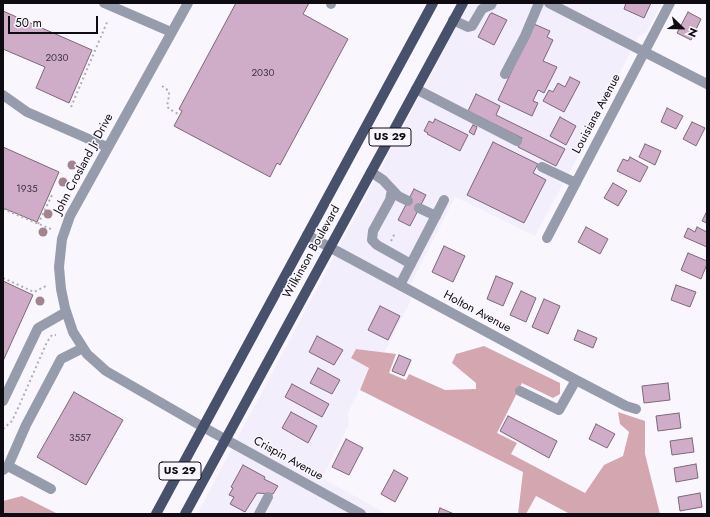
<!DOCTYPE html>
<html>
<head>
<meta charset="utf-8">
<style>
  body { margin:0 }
  #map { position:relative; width:710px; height:517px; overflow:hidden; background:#f9f7fd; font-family:Jost,sans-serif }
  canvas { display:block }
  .frame { position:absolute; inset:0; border:4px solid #0e0b13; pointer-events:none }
  .north { position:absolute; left:662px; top:8px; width:40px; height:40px; -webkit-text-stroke:3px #f9f7fd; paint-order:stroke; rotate:113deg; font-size:11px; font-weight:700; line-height:16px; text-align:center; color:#0e0b13 }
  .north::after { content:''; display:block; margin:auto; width:14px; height:18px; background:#0e0b13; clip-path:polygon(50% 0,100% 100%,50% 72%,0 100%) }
  .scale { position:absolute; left:8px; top:16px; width:90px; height:18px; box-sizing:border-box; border:2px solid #0e0b13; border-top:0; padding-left:5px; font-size:12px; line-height:14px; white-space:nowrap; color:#0e0b13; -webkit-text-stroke:3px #f9f7fd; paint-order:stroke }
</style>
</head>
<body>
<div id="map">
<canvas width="710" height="517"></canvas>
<div class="frame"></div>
<div class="north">N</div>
<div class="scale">50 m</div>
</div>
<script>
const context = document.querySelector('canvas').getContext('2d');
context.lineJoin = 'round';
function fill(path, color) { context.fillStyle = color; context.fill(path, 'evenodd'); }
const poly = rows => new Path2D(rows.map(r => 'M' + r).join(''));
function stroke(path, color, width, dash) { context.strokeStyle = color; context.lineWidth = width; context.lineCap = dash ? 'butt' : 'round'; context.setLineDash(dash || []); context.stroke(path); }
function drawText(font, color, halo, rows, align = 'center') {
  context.font = font + ' Jost,sans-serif'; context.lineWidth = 3; context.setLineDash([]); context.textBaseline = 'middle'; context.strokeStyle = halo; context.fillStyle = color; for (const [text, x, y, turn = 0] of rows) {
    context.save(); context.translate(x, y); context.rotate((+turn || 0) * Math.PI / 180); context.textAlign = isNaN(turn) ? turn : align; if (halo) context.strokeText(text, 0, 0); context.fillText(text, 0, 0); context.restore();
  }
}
fill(poly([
  [469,3,662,3,646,33,638,37,578,156,535,236,455,197,411,284,410,302,384,353,356,349,351,357,370,368,347,415,348,416,349,425,322,478,387,514,197,514]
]), '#f3eefc');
fill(poly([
  [484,346,560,383,560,394,553,398,522,383,497,433,517,443,511,454,585,493,604,465,623,456,629,432,620,424,618,412,645,421,645,454,660,514,570,514,536,496,526,514,518,514,523,472,360,390,369,368,351,358,356,349,396,354,389,373,406,380,409,374,445,390,476,389,476,383,452,363,456,354],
  [22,496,58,514,3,514,3,501]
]), '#d4a7b0');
const building = poly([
  [236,3,309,3,303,14,348,39,280,165,277,163,270,177,174,126,182,111,179,109,236,3],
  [626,3,651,3,644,18,624,9,626,3],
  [3,11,92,50,69,103,36,88,45,67,3,49,3,11],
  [688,12,701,19,691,40,677,33,688,12],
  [492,13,507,20,494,45,478,37,490,14,492,13],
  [534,24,550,31,547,37,553,40,543,61,557,67,544,93,538,90,533,101,538,103,532,116,498,100,534,24],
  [570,77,580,82,564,112,543,101,549,90,553,92,558,83,565,87,570,77],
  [476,94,500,106,496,115,565,149,556,166,518,147,522,138,468,111,476,94],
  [667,108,683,116,676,129,661,122,667,108],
  [560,117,576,126,566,145,550,136,560,117],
  [435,119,468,135,460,151,427,134,428,133,424,131,429,121,433,123,435,119],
  [692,122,705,128,696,146,683,139,692,122],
  [473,125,477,127,474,135,469,132,473,125],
  [493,142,538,164,533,173,546,180,524,223,467,195,493,142],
  [645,144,661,151,655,165,639,157,645,144],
  [3,147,59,172,37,222,3,208,3,147],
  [630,157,648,167,640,182,617,171,623,159,628,161,630,157],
  [613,183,627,191,618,206,604,198,613,183],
  [414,189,426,195,410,226,398,220,414,189],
  [707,211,707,223,702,221,707,211],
  [586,227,608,239,600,254,578,242,586,227],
  [697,227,707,232,707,247,684,237,688,228,695,232,697,227],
  [444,246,465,256,453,282,432,272,444,246],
  [688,253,707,261,707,264,701,279,681,270,688,253],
  [496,276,513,283,503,306,487,299,496,276],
  [3,281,33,295,3,361,3,281],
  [676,285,696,292,690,307,671,300,676,285],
  [521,291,536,298,526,322,510,315,521,291],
  [544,299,560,306,548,334,532,327,544,299],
  [380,306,400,316,388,340,368,330,380,306],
  [578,330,597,338,593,348,574,340,578,330],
  [317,336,343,350,334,365,309,352,317,336],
  [399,355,411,360,404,376,392,371,399,355],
  [318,368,340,380,332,394,310,383,318,368],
  [668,383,670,400,644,403,642,386,668,383],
  [292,384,329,404,322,417,285,397,292,384],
  [74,392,123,420,86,485,37,457,74,392],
  [291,412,317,426,308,443,282,428,291,412],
  [679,413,681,428,658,431,656,416,679,413],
  [508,416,557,441,549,458,500,431,508,416],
  [596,424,615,434,607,448,589,439,596,424],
  [692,438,694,452,672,455,670,441,692,438],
  [346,439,363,448,349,475,332,467,346,439],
  [696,464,698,478,676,482,674,468,696,464],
  [243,465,265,477,264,479,278,486,273,494,257,493,245,512,230,504,234,497,229,495,233,488,231,487,243,465],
  [394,470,408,478,395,502,381,494,394,470],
  [700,493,702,507,680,511,678,497,700,493],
  [440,508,454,514,438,514,440,508]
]);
fill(building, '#cfacc8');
stroke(building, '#7d6779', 1);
stroke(poly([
  [162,86,169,91,169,96,167,106,169,109,180,115],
  [71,107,108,20],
  [3,209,51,229],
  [38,224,52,195],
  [391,241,395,233],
  [3,278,34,292,46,286],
  [3,429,12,421,19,406,47,342,52,335,56,335]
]), '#b1aeb5', 2, [2, 3]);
stroke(poly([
  [104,3,171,32],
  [188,3,70,216,62,239,59,267,61,289,65,308,73,332,87,354,106,371,203,427,361,514],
  [549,3,707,84],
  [331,4,331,3],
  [453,20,468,27,472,26,482,9,491,5,492,3],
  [505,74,525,36,539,3],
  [416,89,517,141],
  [3,95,27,112,107,147],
  [542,167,576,183],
  [371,172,383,180,398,196,408,201],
  [392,190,390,200,373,231,372,240,377,245,411,264],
  [419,208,436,216],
  [307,235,576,380,626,406,636,409],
  [547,238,670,3],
  [400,285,444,200],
  [520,391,559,410,576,380],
  [3,401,38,328,66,312],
  [8,466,51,489],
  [3,470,8,466,26,425,61,359,83,348],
  [259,514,268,497]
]), '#969cac', 10);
stroke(poly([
  [156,514,433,3],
  [185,514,463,3]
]), '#47516c', 10);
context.fillStyle = '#a3838e';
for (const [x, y] of [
  [72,165],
  [63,182],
  [48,214],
  [43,232],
  [40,301]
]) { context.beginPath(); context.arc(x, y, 4.5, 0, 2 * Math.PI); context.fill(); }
drawText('10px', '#3e3340', null, [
  ["2030",57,59],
  ["2030",263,74],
  ["1935",27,190],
  ["3557",80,439]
]);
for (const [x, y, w] of [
  [390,137,42],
  [180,471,42]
]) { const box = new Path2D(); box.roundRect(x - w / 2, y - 9, w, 18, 3); context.fillStyle = '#f9f7fd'; context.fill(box); stroke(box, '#0e0b13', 1); }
drawText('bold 11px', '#0e0b13', null, [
  ["US 29",390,137],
  ["US 29",180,471]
]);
drawText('12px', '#0e0b13', '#f9f7fd', [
  ["Louisiana Avenue",597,114,-62],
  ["John Crosland Jr Drive",84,164,-62],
  ["Wilkinson Boulevard",312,252,-61],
  ["Holton Avenue",477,312,28],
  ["Crispin Avenue",288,459,29]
]);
</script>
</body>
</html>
